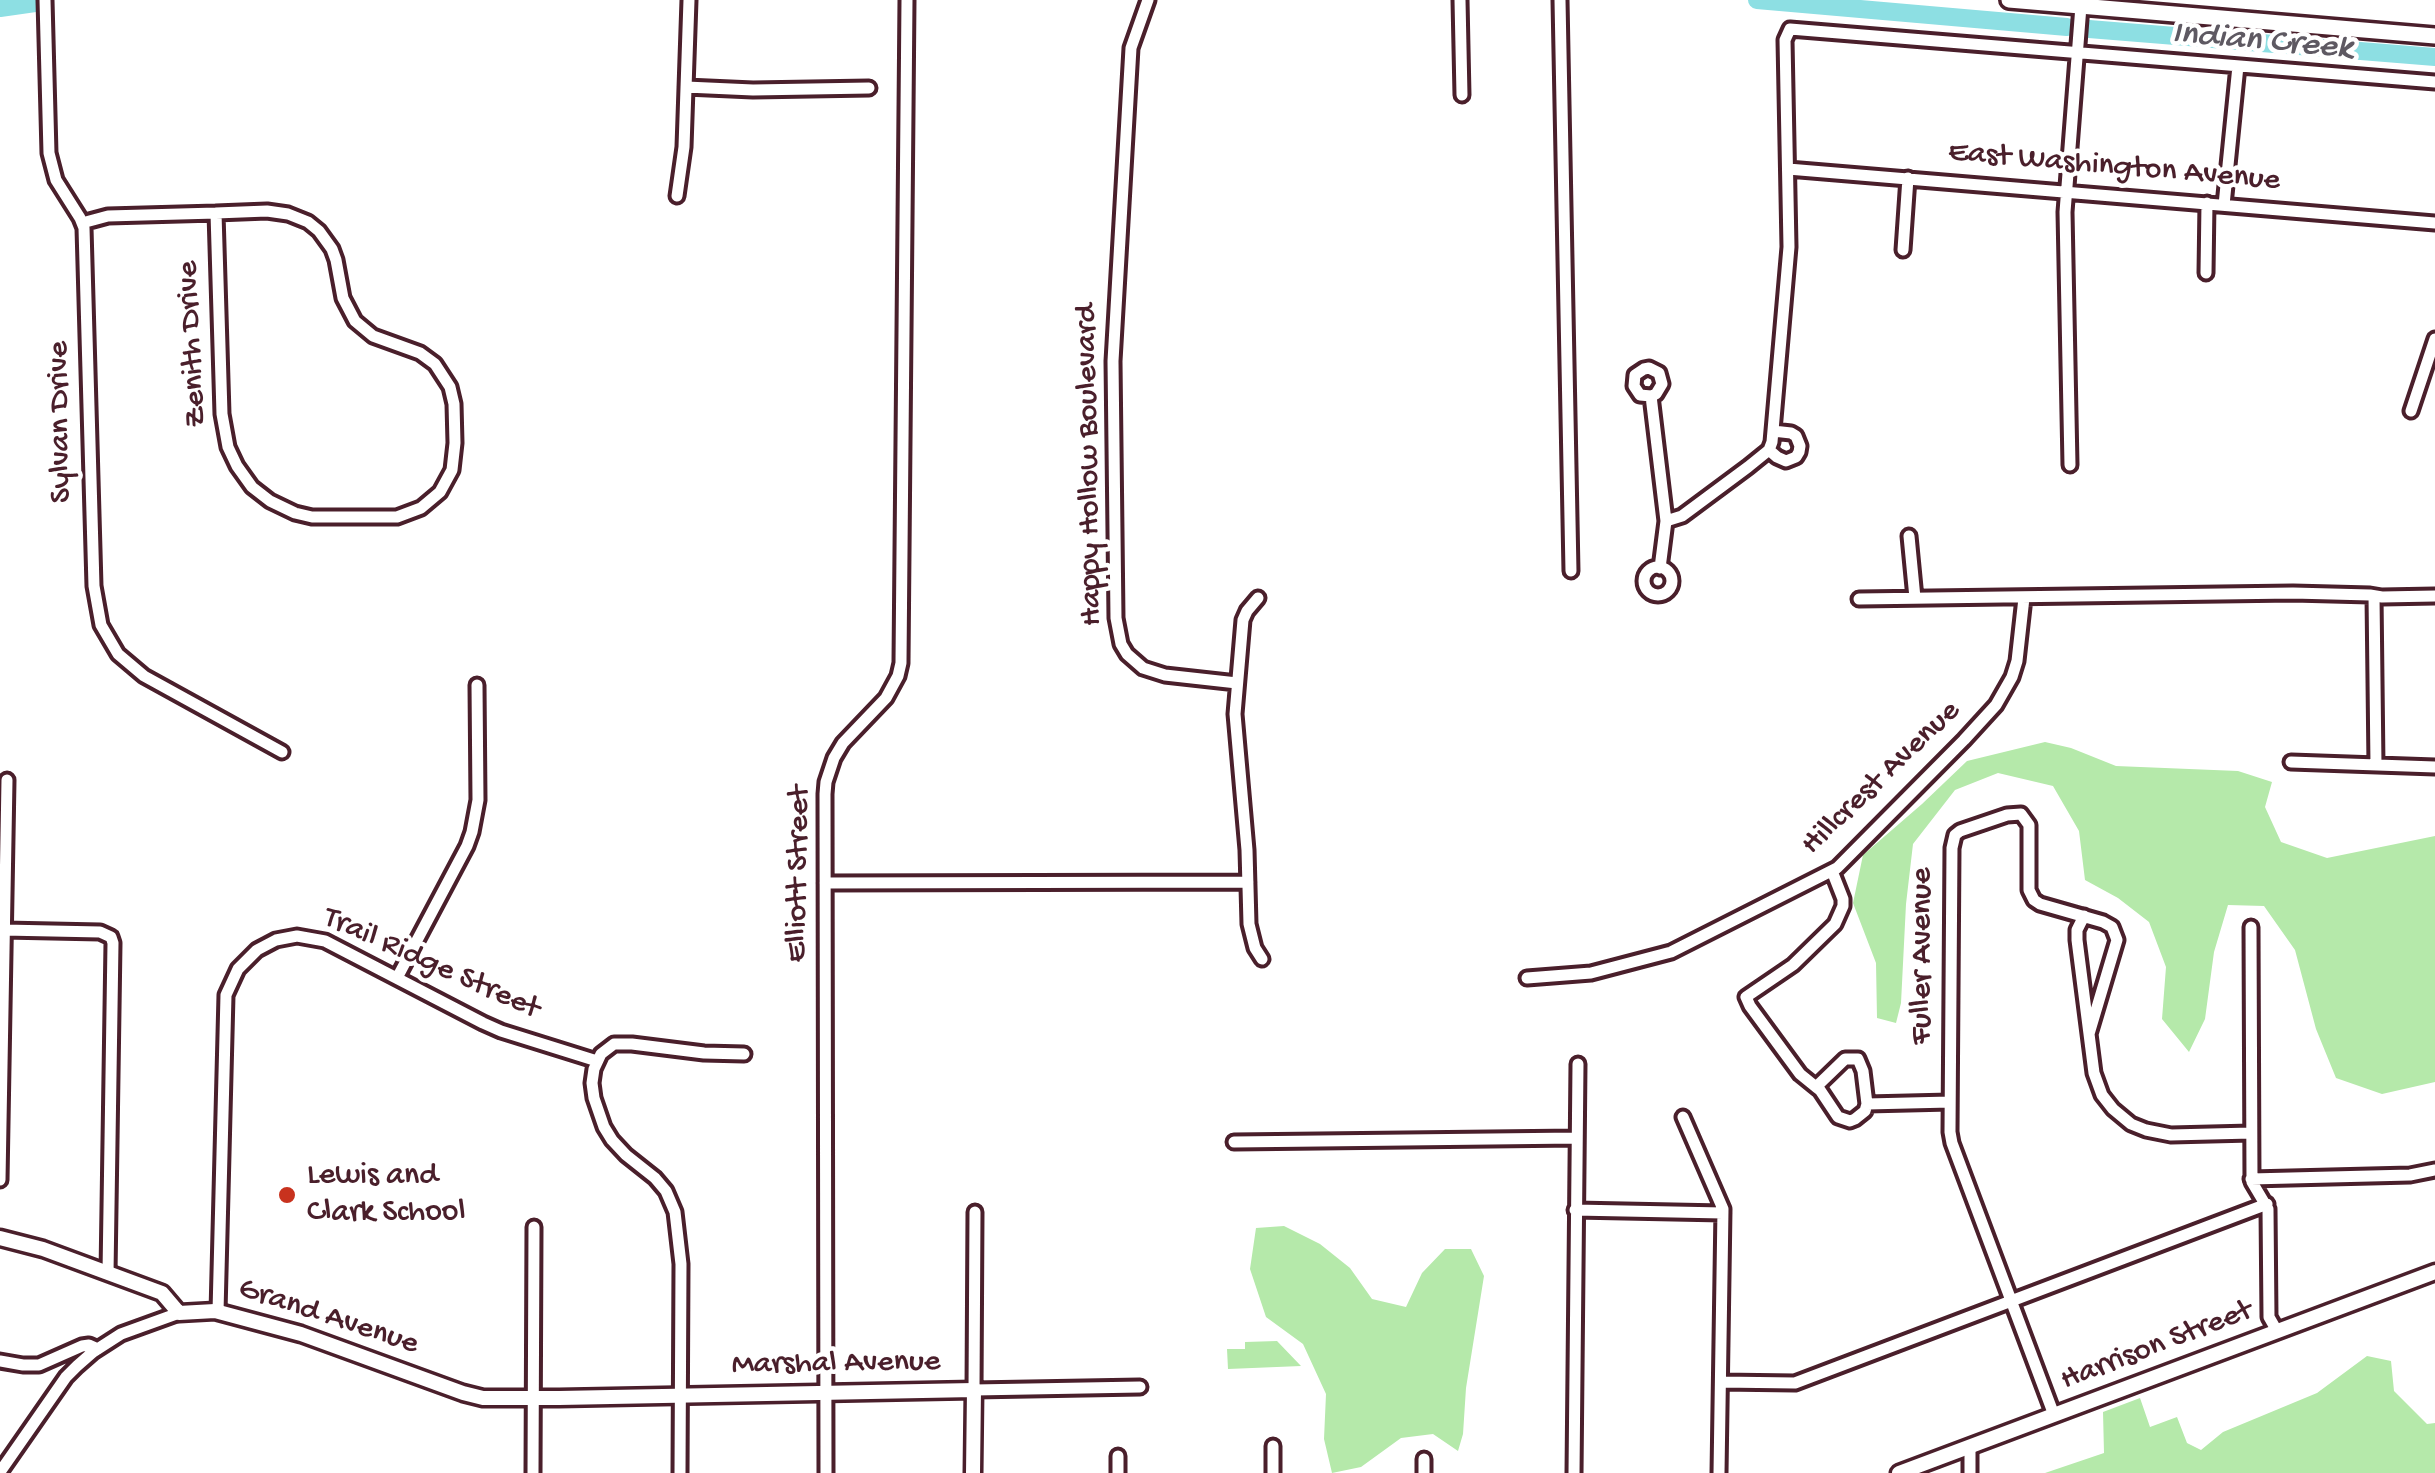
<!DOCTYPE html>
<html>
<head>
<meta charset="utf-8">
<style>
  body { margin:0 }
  canvas { display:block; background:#fff }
</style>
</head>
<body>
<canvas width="2435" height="1473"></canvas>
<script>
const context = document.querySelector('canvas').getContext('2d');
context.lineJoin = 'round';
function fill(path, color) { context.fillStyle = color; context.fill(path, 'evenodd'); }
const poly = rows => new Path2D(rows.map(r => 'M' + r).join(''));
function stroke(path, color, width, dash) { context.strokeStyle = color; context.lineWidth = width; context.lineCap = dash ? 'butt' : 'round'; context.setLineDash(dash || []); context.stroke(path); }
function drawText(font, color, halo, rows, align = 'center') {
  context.font = font + ' "Gochi Hand",sans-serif'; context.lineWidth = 9; context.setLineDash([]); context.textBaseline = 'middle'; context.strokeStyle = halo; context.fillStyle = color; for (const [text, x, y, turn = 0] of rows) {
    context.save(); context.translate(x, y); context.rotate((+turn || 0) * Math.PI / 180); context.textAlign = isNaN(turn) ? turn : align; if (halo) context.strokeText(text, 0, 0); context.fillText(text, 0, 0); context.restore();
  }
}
fill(poly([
  [2045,742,2071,748,2116,766,2238,771,2272,782,2265,807,2281,842,2327,858,2435,836,2435,1082,2382,1094,2336,1078,2316,1029,2295,950,2264,906,2228,905,2214,952,2205,1019,2189,1052,2162,1019,2166,967,2149,922,2118,898,2085,880,2079,831,2053,786,1998,773,1955,790,1913,844,1906,904,1901,1003,1896,1023,1877,1018,1876,963,1853,903,1863,855,1922,804,1967,761],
  [1284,1226,1320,1244,1350,1268,1372,1299,1406,1307,1422,1273,1445,1249,1471,1249,1484,1276,1466,1388,1463,1434,1458,1451,1433,1434,1401,1438,1361,1467,1332,1473,1324,1439,1326,1394,1303,1344,1266,1317,1250,1269,1256,1228],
  [1277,1341,1301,1366,1228,1369,1227,1349,1245,1349,1245,1342],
  [2367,1356,2391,1361,2394,1391,2427,1424,2435,1423,2435,1473,2045,1473,2104,1453,2103,1412,2140,1398,2150,1427,2177,1417,2187,1443,2201,1450,2223,1432,2317,1393]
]), '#b5e9aa');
stroke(poly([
  [1757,0,2067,27],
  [0,8,35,3],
  [2089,29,2435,57]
]), '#8ddfe3', 18);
const minor = poly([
  [45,0,49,153,56,180,80,218,84,228,94,586,101,625,118,654,144,676,282,752],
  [1148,0,1131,48,1113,361,1116,618,1121,644,1127,654,1143,668,1165,675,1237,683],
  [1460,0,1462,95],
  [1560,0,1571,571],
  [686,87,753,90,869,88],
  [1788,169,2435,223],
  [677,196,684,147,689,0],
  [2224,205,2238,66],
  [267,211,288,214,308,222,319,231,332,249,336,260,343,298,355,321,373,336,420,353,435,364,450,387,454,404,455,443,452,470,440,492,421,508,397,517,312,517,295,513,270,501,252,487,237,466,228,447,222,414,216,213,267,211],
  [82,223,108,216,216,213],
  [1903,250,1908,178],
  [2206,273,2207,203],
  [1651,396,1640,395,1634,386,1635,375,1644,369,1649,368,1659,373,1662,384,1656,394,1651,396,1666,521,1660,568],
  [2411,411,2435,339],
  [1769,450,1777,457,1786,461,1796,457,1799,452,1800,446,1796,436,1791,433,1773,431],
  [2070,465,2065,212,2081,6],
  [1666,521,1682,516,1748,467,1769,450,1772,442,1789,247,1785,40,1790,29,2435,82],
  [1909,536,1915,598],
  '1644 581a14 14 0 1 1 28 0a14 14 0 1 1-28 0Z',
  [2374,596,2376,765],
  [1258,598,1247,611,1243,620,1235,714,1247,850,1249,924,1255,948,1262,959],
  [1859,599,2293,593,2370,595,2382,597,2435,596],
  [2291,762,2435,767],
  [825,883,1248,882],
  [2084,916,2077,930,2077,940,2094,1073,2102,1095,2113,1109,2131,1124,2146,1130,2171,1135,2251,1133],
  [2251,927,2252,1182,2268,1209,2269,1317,2277,1331],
  [4,930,100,932,111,937,113,943,108,1273],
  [397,978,467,846,472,832,478,800,477,685],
  [1527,978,1591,973,1671,952,1837,868,1964,740,1996,705,2012,677,2017,661,2024,598],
  [1816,1087,1845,1059,1858,1059,1863,1071,1867,1104,1865,1111,1855,1119,1850,1121,1838,1117,1820,1090,1816,1087,1800,1074,1750,1006,1746,997,1793,965,1835,924,1843,906,1843,899,1832,871],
  [1867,1104,1950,1102],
  [1683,1117,1723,1209,1719,1473],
  [1234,1142,1576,1138],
  [2251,1179,2410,1175,2435,1170],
  [0,1180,7,780],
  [1575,1210,1723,1213],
  [975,1212,974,1390,1140,1387],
  [218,1312,226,995,238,969,257,950,276,940,297,936,325,941,483,1023,501,1031,597,1061],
  [0,1361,23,1365,39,1365,82,1346,89,1345,98,1349],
  [1721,1382,1795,1383,2267,1204],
  [2054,1415,1952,1143,1950,1132,1952,848,1955,835,1960,831,2007,815,2021,814,2029,825,2029,890,2034,900,2040,904,2103,922,2112,927,2117,940,2089,1034],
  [1273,1446,1273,1473],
  [0,1472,66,1377,77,1366,93,1352,121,1334,179,1313],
  [533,1473,534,1227],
  [680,1473,681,1264,675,1212,666,1191,655,1178,626,1155,612,1140,604,1127,594,1098,592,1083,594,1069,601,1054,614,1044,632,1044,704,1053,744,1054],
  [826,1473,825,794,826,782,834,758,843,743,886,698,898,676,901,663,907,0],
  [1118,1473,1118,1456],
  [1424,1473,1424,1459],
  [1574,1473,1578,1064],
  [1970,1473,1970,1446]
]);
const tertiary = poly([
  [0,1238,43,1249,162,1293,179,1313,215,1311,301,1334,463,1393,483,1398,559,1398,974,1390,973,1473],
  [1899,1473,2435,1272]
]);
const secondary = poly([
  [2009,0,2435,36]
]);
stroke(minor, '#4a1f2b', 19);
stroke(tertiary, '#4a1f2b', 21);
stroke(secondary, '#4a1f2b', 22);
stroke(minor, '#fff', 11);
stroke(tertiary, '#fff', 14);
stroke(secondary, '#fff', 15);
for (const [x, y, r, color] of [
  [287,1195,10,"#c8321e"]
]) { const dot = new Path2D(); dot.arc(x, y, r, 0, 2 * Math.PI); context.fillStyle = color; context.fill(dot); stroke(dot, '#fff', 4); }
drawText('32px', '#4a1f2b', '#fff', [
  ["East Washington Avenue",2114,168,5],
  ["Zenith Drive",194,344,-93],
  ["Sylvan Drive",62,422,-91],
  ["Happy Hollow Boulevard",1091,465,-91],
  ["Hillcrest Avenue",1882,779,-44],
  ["Elliott Street",800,874,-89],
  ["Fuller Avenue",1924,956,-90],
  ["Trail Ridge Street",431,965,24],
  ["Grand Avenue",328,1318,18],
  ["Harrison Street",2157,1347,-21],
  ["Marshal Avenue",836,1365,-1]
]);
drawText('32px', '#4a1f2b', '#fff', [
  ["Lewis and",307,1177],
  ["Clark School",307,1214]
], 'left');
drawText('italic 35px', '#5e5962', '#fff', [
  ["Indian Creek",2262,43,5]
]);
</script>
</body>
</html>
